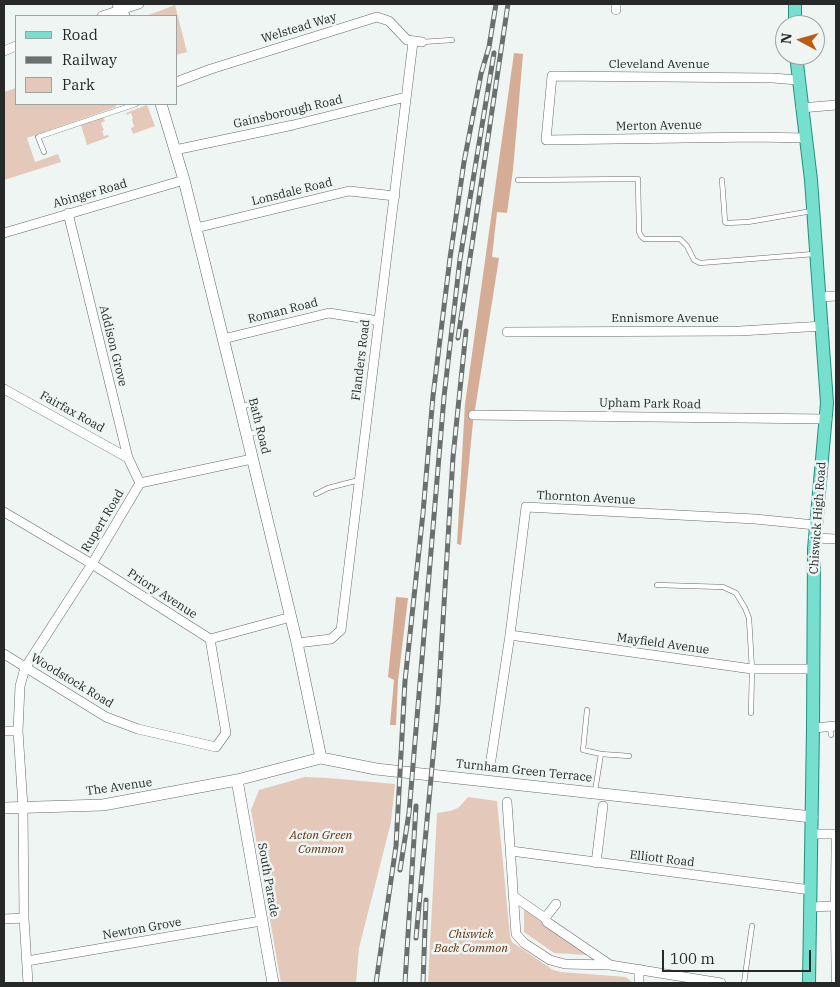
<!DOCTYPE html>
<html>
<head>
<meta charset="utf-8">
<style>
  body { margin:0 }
  #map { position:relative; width:840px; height:987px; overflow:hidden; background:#eef5f3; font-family:"IBM Plex Serif",serif }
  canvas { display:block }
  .frame { position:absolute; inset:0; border:5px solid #272929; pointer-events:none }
  .legend { position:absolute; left:15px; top:15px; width:162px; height:90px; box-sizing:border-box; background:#eef5f3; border:1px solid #9ea3a2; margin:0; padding:6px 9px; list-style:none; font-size:15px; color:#272929 }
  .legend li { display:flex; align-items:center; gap:10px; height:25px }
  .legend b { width:25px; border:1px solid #9ea3a2 }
  .north { position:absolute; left:775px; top:15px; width:50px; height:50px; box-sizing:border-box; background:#eef5f3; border:1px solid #9ea3a2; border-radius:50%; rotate:276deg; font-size:14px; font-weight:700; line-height:20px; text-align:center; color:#272929 }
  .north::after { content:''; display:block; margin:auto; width:18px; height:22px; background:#ba5c12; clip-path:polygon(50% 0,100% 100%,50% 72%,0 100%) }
  .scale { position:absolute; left:662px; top:950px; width:149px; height:22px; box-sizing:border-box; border:2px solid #272929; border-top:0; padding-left:6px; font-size:15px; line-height:18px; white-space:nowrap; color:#272929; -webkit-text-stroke:4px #eef5f3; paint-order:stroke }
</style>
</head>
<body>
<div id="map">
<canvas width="840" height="987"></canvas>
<div class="frame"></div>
<ul class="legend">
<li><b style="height:6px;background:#76dfcd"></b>Road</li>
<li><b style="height:6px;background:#6b6f6e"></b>Railway</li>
<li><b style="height:14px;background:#e4c9ba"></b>Park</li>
</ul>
<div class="north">N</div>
<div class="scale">100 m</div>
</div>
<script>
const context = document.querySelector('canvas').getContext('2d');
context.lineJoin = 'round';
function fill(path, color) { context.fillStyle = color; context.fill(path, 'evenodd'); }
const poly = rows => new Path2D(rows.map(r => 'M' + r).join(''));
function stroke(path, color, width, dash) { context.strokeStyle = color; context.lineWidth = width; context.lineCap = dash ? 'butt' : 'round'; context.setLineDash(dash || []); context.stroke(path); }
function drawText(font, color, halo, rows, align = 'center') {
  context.font = font + ' "IBM Plex Serif",serif'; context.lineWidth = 5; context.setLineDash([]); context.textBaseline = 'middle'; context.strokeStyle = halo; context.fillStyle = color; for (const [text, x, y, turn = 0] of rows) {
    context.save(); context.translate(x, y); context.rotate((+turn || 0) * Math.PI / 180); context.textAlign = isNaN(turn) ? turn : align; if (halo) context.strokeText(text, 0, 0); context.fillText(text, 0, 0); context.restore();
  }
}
fill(poly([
  [175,5,187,52,176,55,176,16,146,16],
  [16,88,16,104,116,104,116,107,27,138,35,162,58,154,61,162,4,180,4,92],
  [147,105,155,126,133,134,131,128,134,127,132,119,133,118,131,113,127,115,126,113],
  [103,117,105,121,101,123,104,130,102,131,104,136,108,135,109,137,87,145,81,125],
  [305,777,328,778,395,784,391,822,359,948,356,983,281,983,251,810,259,790],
  [468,797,497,801,510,936,512,942,553,970,561,972,626,977,633,983,428,983,437,813,450,811,458,808],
  [524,907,544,921,545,924,587,955,554,953,524,932]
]), '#e4c9ba');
fill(poly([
  [514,53,523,54,513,170,507,213,497,212,492,257,499,258,473,422,461,545,457,544,465,404],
  [396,597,408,598,398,681,396,725,390,725,394,680,388,677]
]), '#d5ac95');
const lane = poly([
  [422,42,452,40],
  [44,152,38,137,136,104],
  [518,180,638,179,639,232,641,236,644,239,680,239,687,246,694,260,700,263,814,254],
  [722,180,725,222,726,223,748,222,812,211],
  [240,407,251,404,254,406,259,426,256,433,248,434],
  [316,494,328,488,359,480],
  [657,585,723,587,736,593,745,608,749,618,752,669,751,713],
  [587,710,583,750,601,754,629,756],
  [830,727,831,735],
  [595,791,601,754],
  [744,983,752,926],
  [834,983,833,906,834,835]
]);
const street = poly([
  [616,10,616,4],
  [102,16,139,4],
  [4,51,16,46],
  [797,80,773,78,552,76,546,140,756,137,805,138],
  [176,82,211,69,377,17,389,21,407,40,422,42],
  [801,108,836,105],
  [175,150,293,125,406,97],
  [68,213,128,458,140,483],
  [196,228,349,191,395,196],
  [4,233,184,180],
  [820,297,836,296],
  [507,332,740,331,823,326],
  [223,339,329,313,379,321],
  [4,389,128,458],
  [473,415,827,419],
  [4,512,92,564,210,639,226,733,216,747,138,729,106,717,4,654],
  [815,538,836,539],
  [510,635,752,669,813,669],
  [210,639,291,617],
  [297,643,331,639,341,630,413,42],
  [813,728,836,726],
  [4,731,18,731],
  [490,766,510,635,526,507,755,519,815,525],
  [507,802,516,934,524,943,550,960,565,964,610,965,721,983],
  [811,834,836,834],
  [511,851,811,890],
  [596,863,603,806],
  [513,896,545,918,547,922,610,965],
  [810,907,836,906],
  [545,918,556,904],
  [4,919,24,918],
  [27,961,261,921],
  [28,983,24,918,23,807,18,731,20,686,25,668,92,564,140,483,252,459],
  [639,983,639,969]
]);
const secondary = poly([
  [118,4,124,16],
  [161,104,184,180,240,407,297,643,321,758],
  [237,780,273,983],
  [4,808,103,805,237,780,321,758,376,769,812,817]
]);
const primary = poly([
  [795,25,795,4],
  [796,55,811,180,827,403,814,549,813,728,809,983]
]);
stroke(lane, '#666c6a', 5.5);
stroke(street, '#666c6a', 10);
stroke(secondary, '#666c6a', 12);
stroke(primary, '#1f917e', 14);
stroke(lane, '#fff', 4.5);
stroke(street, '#fff', 9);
stroke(secondary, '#fff', 11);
stroke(primary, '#76dfcd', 12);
const rail = poly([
  [458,338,508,4],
  [400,870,409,813,444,397,460,259,494,53],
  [416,938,438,703,453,457,466,331],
  [376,983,396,846,405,681,423,513,433,396,450,258,464,162,481,74,489,47,496,4],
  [405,983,416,806],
  [423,983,426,900]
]);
stroke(rail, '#6b6f6e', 5);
stroke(rail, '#eef5f3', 3, [9]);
drawText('12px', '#272929', '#eef5f3', [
  ["Welstead Way",299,28,-17],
  ["Cleveland Avenue",659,65],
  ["Gainsborough Road",288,112,-13],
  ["Merton Avenue",659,126,-1],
  ["Lonsdale Road",292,192,-14],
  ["Abinger Road",90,194,-16],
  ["Roman Road",283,311,-14],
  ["Ennismore Avenue",665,319],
  ["Addison Grove",113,346,76],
  ["Flanders Road",361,360,-83],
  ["Upham Park Road",650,404,1],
  ["Fairfax Road",72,412,29],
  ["Bath Road",259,426,76],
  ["Thornton Avenue",586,498,3],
  ["Chiswick High Road",818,518,-86],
  ["Rupert Road",103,521,-59],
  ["Priory Avenue",162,594,33],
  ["Mayfield Avenue",663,644,8],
  ["Woodstock Road",72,681,31],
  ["Turnham Green Terrace",524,771,6],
  ["The Avenue",119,787,-8],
  ["Elliott Road",662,859,7],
  ["South Parade",268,880,80],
  ["Newton Grove",142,929,-10]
]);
drawText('italic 12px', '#612e08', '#eef5f3', [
  ["Acton Green",321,836],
  ["Common",321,850],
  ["Chiswick",471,935],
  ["Back Common",471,949]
]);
</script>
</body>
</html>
